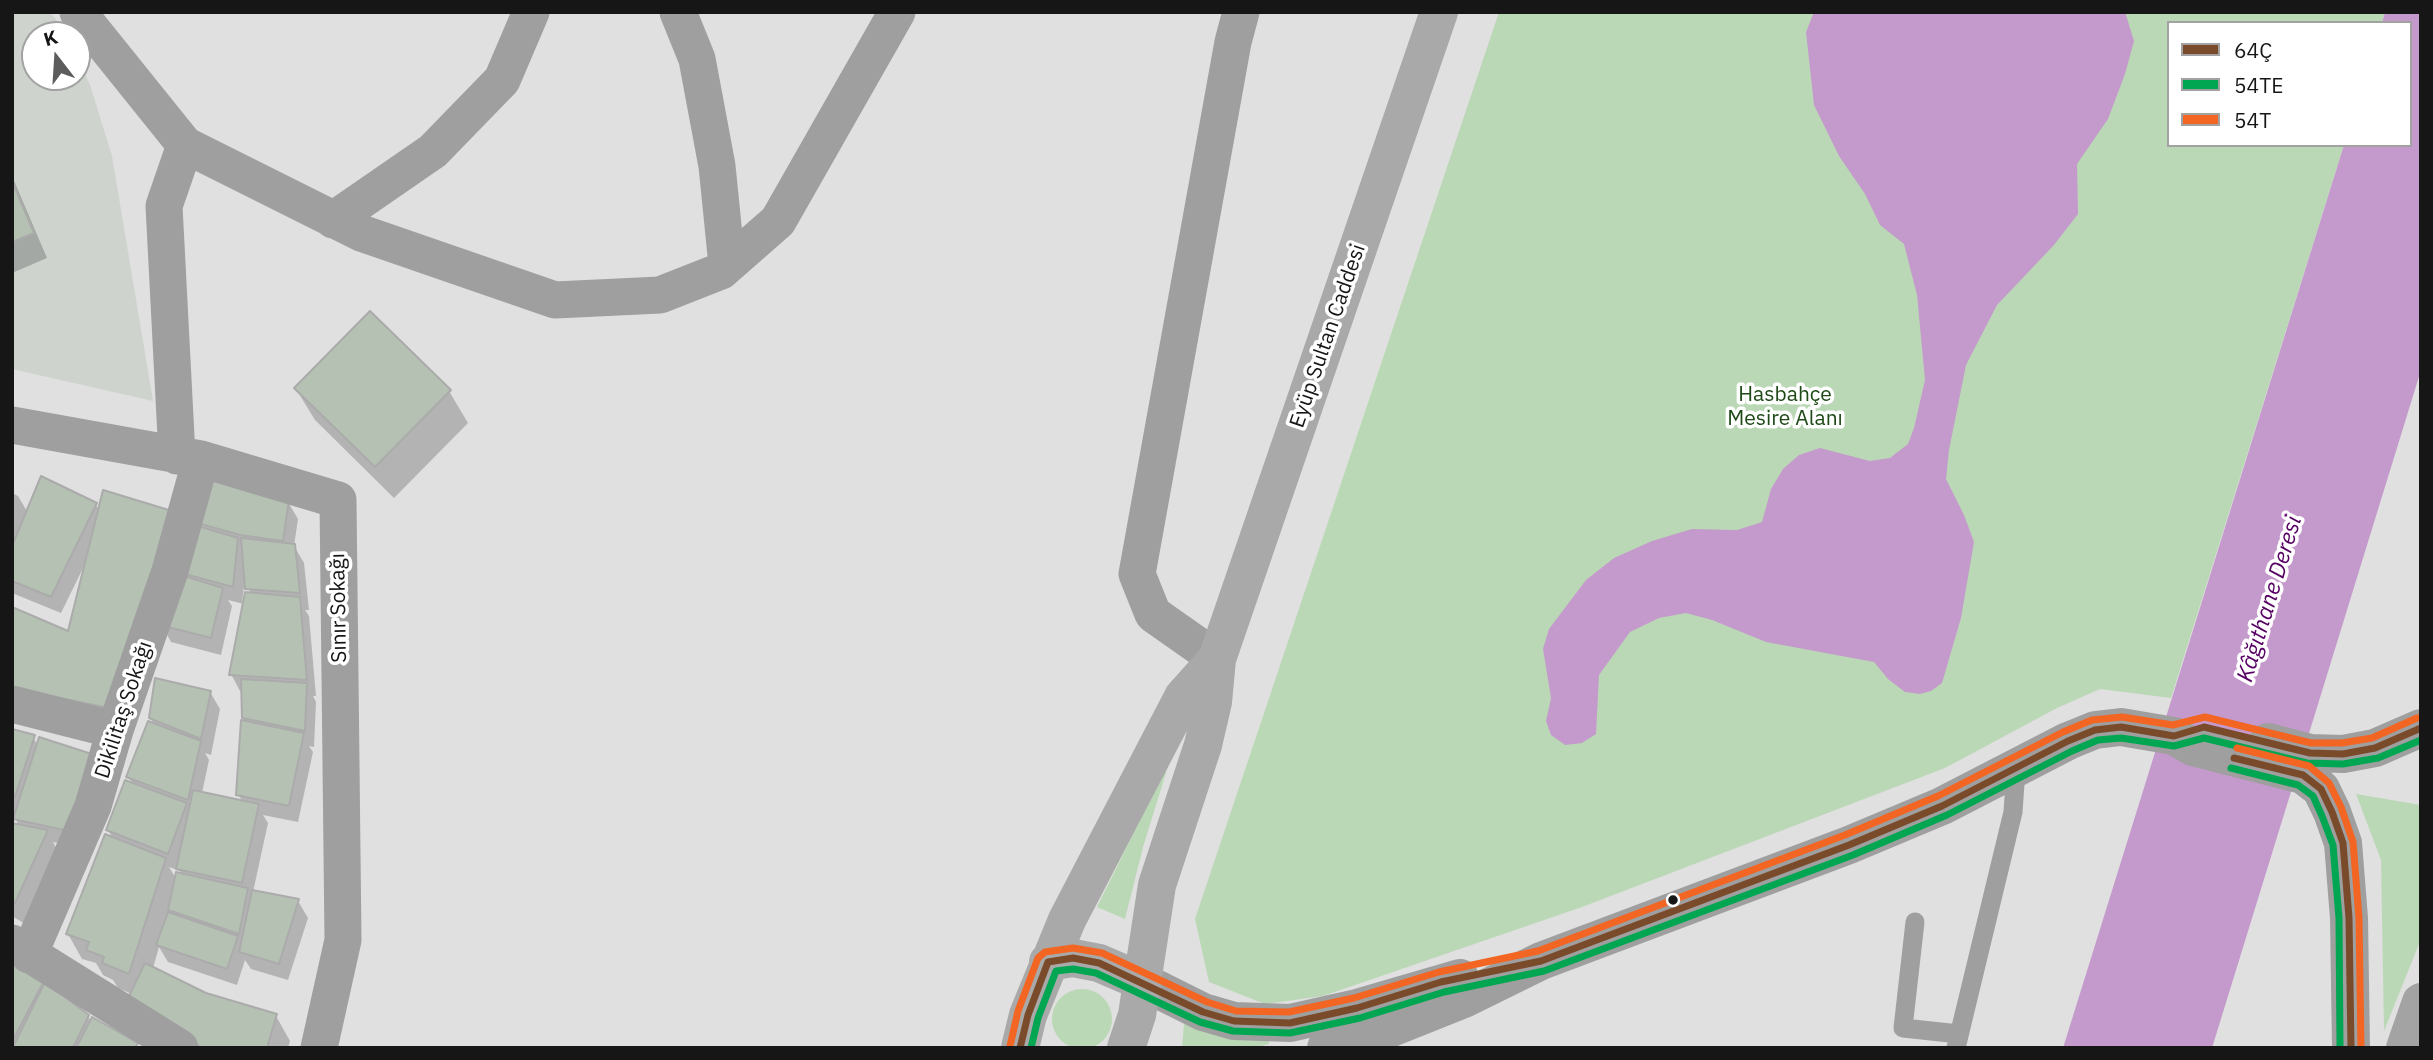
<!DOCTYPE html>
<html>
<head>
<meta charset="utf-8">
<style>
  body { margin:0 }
  #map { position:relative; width:2433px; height:1060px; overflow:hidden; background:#dfe0df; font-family:"IBM Plex Sans",sans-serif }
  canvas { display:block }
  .frame { position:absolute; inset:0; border:14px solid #151615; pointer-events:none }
  .legend { position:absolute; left:2167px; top:21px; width:245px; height:126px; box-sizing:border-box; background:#fff; border:2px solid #a1a2a1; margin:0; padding:9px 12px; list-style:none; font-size:21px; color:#151615 }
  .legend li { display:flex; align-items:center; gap:14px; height:35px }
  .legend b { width:35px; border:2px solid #a1a2a1 }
  .north { position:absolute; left:21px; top:21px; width:70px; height:70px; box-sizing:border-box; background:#fff; border:2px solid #a1a2a1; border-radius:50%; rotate:343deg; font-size:19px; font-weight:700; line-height:28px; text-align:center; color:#151615 }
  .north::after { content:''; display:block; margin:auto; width:24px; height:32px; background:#5c5d5c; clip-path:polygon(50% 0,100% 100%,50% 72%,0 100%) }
</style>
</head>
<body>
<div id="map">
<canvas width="2433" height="1060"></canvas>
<div class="frame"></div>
<ul class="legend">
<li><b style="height:9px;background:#7a4b2a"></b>64Ç</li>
<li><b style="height:9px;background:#00a651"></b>54TE</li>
<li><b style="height:9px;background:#f26522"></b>54T</li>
</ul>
<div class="north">K</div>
</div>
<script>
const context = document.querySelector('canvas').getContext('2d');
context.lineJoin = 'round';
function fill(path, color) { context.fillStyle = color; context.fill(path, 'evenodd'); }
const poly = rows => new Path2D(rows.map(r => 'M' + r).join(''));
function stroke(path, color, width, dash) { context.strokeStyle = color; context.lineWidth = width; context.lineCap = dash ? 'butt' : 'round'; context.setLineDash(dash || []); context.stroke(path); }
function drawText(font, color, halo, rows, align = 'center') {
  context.font = font + ' "IBM Plex Sans",sans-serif'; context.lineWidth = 7; context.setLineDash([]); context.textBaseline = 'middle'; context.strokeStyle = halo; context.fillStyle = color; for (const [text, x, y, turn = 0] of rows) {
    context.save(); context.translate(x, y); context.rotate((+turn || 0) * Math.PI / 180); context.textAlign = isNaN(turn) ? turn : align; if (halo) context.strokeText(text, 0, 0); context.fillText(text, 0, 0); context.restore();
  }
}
fill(poly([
  [12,12,50,12,68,35,35,35,35,77,77,77,77,56,90,85,112,156,153,401,12,369]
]), '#ced3ce');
fill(poly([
  [1499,12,2385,12,2382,23,2169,23,2169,145,2344,145,2171,698,2100,689,2057,708,1945,768,1582,907,1323,996,1265,1004,1209,982,1195,919],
  [1170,760,1143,847,1125,919,1097,907],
  [2356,794,2421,805,2421,939,2384,1031,2381,860],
  '1052 1019a30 30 0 1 1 60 0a30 30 0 1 1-60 0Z',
  [1184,1024,1203,1031,1269,1041,1269,1044,1254,1048,1182,1048]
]), '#bbd8b6');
fill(poly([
  [1814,12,2125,12,2134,41,2125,74,2108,119,2077,164,2078,214,2054,245,1997,305,1966,365,1949,450,1946,479,1964,515,1974,542,1961,618,1942,683,1931,691,1920,694,1905,692,1888,679,1874,662,1766,642,1712,620,1686,613,1659,618,1630,632,1599,675,1596,734,1582,743,1565,745,1551,735,1546,721,1551,698,1543,649,1549,629,1586,580,1614,558,1652,541,1692,529,1737,530,1762,522,1771,489,1783,469,1799,455,1820,448,1870,461,1890,458,1908,444,1914,428,1925,380,1917,295,1904,244,1880,225,1865,194,1839,156,1814,105,1806,32],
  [2385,12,2421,12,2421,370,2212,1048,2063,1048,2344,145,2410,145,2410,23,2382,23]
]), '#c49acc');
fill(poly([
  [12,176,47,258,12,273],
  [296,389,449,391,468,423,394,498,315,420],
  [12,493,18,496,28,513,96,505,99,510,192,521,288,502,298,519,294,546,304,563,309,610,305,610,309,616,316,696,313,696,316,702,314,747,309,746,313,752,298,822,263,815,268,823,253,892,298,901,308,918,288,980,251,969,245,960,237,985,168,962,159,947,153,968,205,994,276,1016,290,1041,288,1048,180,1048,132,994,118,988,113,980,103,975,96,963,82,959,68,934,114,840,108,830,133,784,128,776,155,725,150,718,210,692,220,709,211,755,205,753,209,760,202,793,243,802,238,794,247,723,243,717,243,692,240,691,231,674,244,604,228,600,232,606,221,655,171,642,164,629,131,741,12,716,69,634,84,566,61,613,12,593],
  [245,579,251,594,245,602,242,602],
  [169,867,180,871,182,875,177,880],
  [12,731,33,736,82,848,53,842,61,857,30,927,12,916,12,825,19,826,15,817,12,816],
  [12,964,42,982,45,987,88,1016,91,1022,136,1044,138,1048,12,1048]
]), '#0003');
const building = poly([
  [12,181,34,233,12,242,12,181],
  [370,311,451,390,375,467,294,388,370,311],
  [41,476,97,503,51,597,12,581,12,546,41,476],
  [202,476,289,500,283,541,240,535,190,521,202,476],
  [103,490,172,511,113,709,12,688,12,607,68,631,103,490],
  [188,523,238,538,233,587,174,571,188,523],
  [241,538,295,544,300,593,245,589,241,538],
  [174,573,223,588,211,638,160,625,174,573],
  [245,592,300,597,307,680,229,675,245,592],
  [155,678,211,691,201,739,149,718,155,678],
  [241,679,307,683,305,731,242,718,241,679],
  [241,720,304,733,289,806,236,795,241,720],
  [148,721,201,741,188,800,126,777,148,721],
  [12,729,35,735,15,797,12,796,12,729],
  [39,737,95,755,73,832,13,819,39,737],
  [125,780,187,803,168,854,106,830,125,780],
  [193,790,259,804,242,883,176,869,193,790],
  [12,823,48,830,15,903,12,901,12,823],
  [105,834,166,858,129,974,102,963,104,957,86,950,89,942,66,934,105,834],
  [176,872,248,888,239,934,168,910,176,872],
  [252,890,299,899,279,964,239,952,252,890],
  [168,912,238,936,227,969,156,945,168,912],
  [12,962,44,981,12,1042,12,962],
  [145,963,206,993,277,1014,267,1048,202,1048,127,1000,145,963],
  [45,982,89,1015,73,1048,15,1048,13,1047,45,982],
  [92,1017,138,1043,135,1048,76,1048,92,1017]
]);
fill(building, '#b5c2b3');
stroke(building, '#aaabaa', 2);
stroke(poly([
  [1915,922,1903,1028,1959,1034],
  [1956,1048,2013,812,2016,769]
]), '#9f9f9f', 19);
stroke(poly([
  [78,12,185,145,361,233,555,300,660,295,721,271,778,221,897,12],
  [678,12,697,59,717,166,727,265],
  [333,220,433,151,502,80,531,12],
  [12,425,201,459,338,500,343,940,319,1048],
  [177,456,164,206,185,145],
  [1217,659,1153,614,1137,574,1233,42,1241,12],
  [12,704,115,730],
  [12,943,180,1048],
  [29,955,93,806,115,730,170,571,201,459]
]), '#9f9f9f', 37);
stroke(poly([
  [2268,742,2310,753,2343,754,2375,748,2421,728],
  [1143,982,1203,1012,1234,1021,1290,1023,1357,1008,1460,978],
  [1326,1048,1391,1028,1466,998,1541,961,1849,845,1942,806,2068,741,2095,730,2121,727,2174,736,2193,747,2303,775,2321,789,2332,812,2343,843,2349,918,2351,1048]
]), '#9f9f9f', 38);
stroke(poly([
  [1048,962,1073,958,1099,963,1143,982],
  [1020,1048,1028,1015,1067,920,1183,697,1217,659],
  [1126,1048,1137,1015,1157,885,1203,745,1213,702,1217,659,1439,12]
]), '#a8a9a8', 38);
stroke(poly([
  [2405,1048,2421,1002]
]), '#a3a3a3', 38);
stroke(poly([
  [2234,758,2303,775,2321,789,2332,812,2343,843,2349,918,2351,1048],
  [1020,1048,1028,1015,1048,962,1073,958,1099,963,1203,1012,1234,1021,1290,1023,1357,1008,1441,982,1541,961,1849,845,1942,806,2068,741,2095,730,2121,727,2174,736,2204,727,2310,753,2343,754,2375,748,2421,728]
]), '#7a4b2a', 7);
stroke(poly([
  [2231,768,2298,785,2313,796,2322,816,2333,845,2339,918,2340,1048],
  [1031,1048,1038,1018,1056,971,1073,969,1096,973,1200,1022,1233,1031,1290,1033,1360,1018,1444,992,1544,971,1853,855,1947,815,2072,751,2098,740,2121,738,2174,746,2204,738,2307,763,2343,764,2378,758,2421,740]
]), '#00a651', 7);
stroke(poly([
  [2237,748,2309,766,2329,783,2341,807,2353,842,2359,918,2361,1048],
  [1010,1046,1018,1011,1038,958,1045,952,1073,948,1102,953,1207,1002,1236,1011,1289,1012,1354,998,1439,972,1538,951,1845,835,1938,796,2063,732,2092,720,2122,717,2173,725,2205,717,2311,743,2342,743,2372,738,2417,718]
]), '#f26522', 7);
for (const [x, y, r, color] of [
  [1673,900,6,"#151615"]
]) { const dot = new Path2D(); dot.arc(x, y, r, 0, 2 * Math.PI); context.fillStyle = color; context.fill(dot); stroke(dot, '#fff', 2.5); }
drawText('21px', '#151615', '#fff', [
  ["Eyüp Sultan Caddesi",1328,336,-71],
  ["Sınır Sokağı",339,608,-91],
  ["Dikilitaş Sokağı",124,710,-72]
]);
drawText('21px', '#1e4916', '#fff', [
  ["Hasbahçe",1785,395],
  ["Mesire Alanı",1785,419]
]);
drawText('italic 23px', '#560263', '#fff', [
  ["Kâğıthane Deresi",2270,599,-73]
]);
</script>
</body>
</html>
